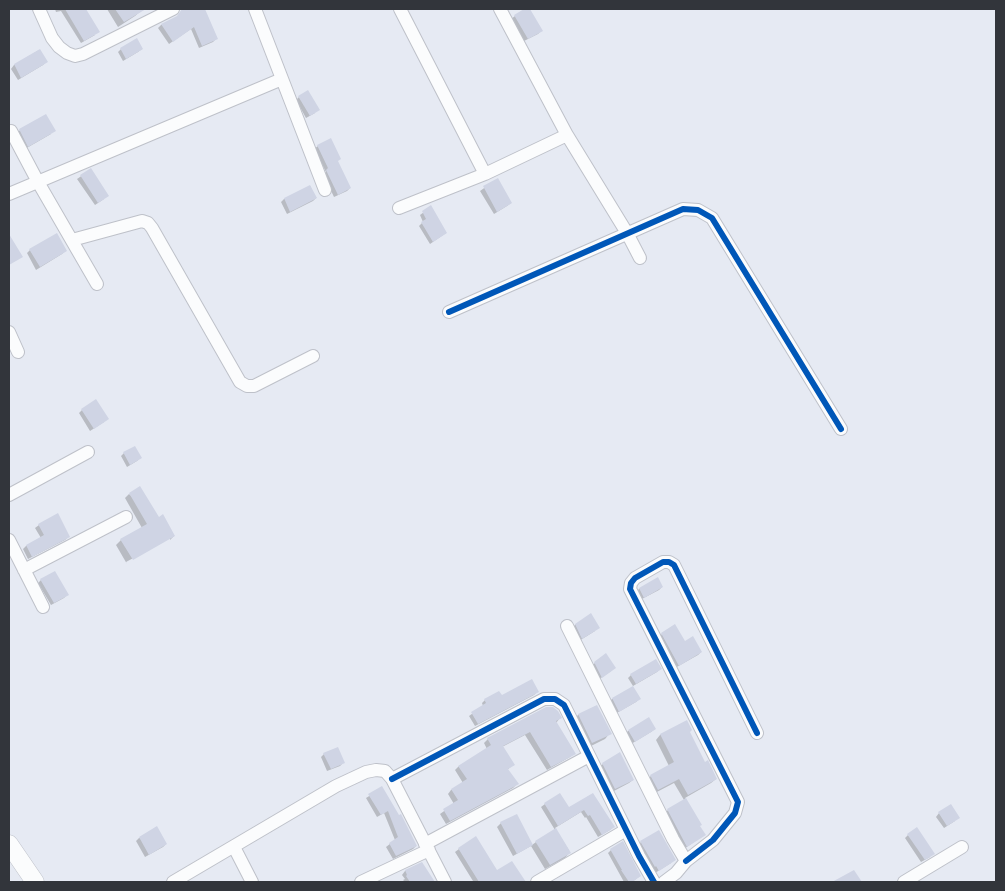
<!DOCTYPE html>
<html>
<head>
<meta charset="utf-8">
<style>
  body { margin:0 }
  #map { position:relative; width:1005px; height:891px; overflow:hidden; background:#e6eaf3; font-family:Commissioner,sans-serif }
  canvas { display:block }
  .frame { position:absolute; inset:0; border:10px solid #32353b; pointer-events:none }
</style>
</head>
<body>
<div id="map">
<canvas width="1005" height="891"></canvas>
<div class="frame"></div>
</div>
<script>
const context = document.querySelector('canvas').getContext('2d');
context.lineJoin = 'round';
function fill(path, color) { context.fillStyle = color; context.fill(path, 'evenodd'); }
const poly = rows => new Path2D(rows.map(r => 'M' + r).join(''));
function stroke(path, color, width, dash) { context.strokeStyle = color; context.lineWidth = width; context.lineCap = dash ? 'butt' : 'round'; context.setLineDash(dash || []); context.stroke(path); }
fill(poly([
  [55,9,75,9,77,14,95,35,81,43,61,11,56,12],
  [107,9,139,9,141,11,135,16,118,27],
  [188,9,204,9,217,38,213,42,199,48,191,29,169,44,158,28,161,25,176,18,182,11],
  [527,9,529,9,541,31,538,34,524,41,511,19,515,16],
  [121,49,142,49,138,52,123,61,118,52],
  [39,50,46,62,43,65,18,80,11,69,14,65],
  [299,97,315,113,306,118,296,100],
  [20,130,51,134,25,149,17,134],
  [318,146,337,161,350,188,347,191,334,197,323,174,326,172,314,149],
  [90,170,104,199,95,205,77,179],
  [497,179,511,203,507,206,494,214,480,191],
  [310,186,316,198,313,201,287,214,281,202,284,199],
  [431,207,446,233,430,244,419,226,423,222,420,215],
  [56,235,65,251,62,254,36,270,27,253,30,250],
  [82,410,104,422,90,431,79,413],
  [124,453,140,458,137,461,127,467,121,456],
  [129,494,158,519,174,536,170,540,170,538,126,562,127,564,116,545,121,540,142,528,125,498],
  [39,525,68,537,65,540,28,559,23,549,26,546,41,538,35,528],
  [657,579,662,587,659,590,640,600,636,592,639,589],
  [41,580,68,594,64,598,51,605,38,583],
  [576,624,595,631,579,641,572,628],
  [662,634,685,643,701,652,698,655,675,668,659,637],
  [595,663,611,671,598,680,591,666],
  [660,669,657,672,633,686,628,678,631,675],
  [537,692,534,695,475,726,469,716,483,706,482,703,485,700,501,696],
  [612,699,639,699,636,702,615,714,609,702],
  [596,706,610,733,605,739,587,748,573,720,578,715],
  [546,708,560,718,556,723,574,754,570,757,547,770,525,735,502,747,513,765,507,770,517,784,513,788,446,824,440,814,454,804,448,794,451,790,463,783,455,770,459,766,487,749,484,743,488,739],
  [686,722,688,732,704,763,716,779,711,783,685,798,700,825,699,826,704,835,684,849,665,813,668,810,684,800,674,783,653,794,646,780,651,776,669,766,656,740,660,735],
  [655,729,651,732,631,744,625,734,628,731],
  [324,754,343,763,340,766,327,771,321,757],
  [603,764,633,780,629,783,612,792,599,767],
  [382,788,416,846,413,849,393,859,386,847,395,840,384,813,377,817,366,798],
  [592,794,613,827,610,830,598,837,586,817,585,818,581,812,555,828,570,852,565,858,545,869,531,846,513,856,497,827,501,823,516,815,532,845,536,842,555,830,541,807,545,804,560,795,569,809],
  [939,813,955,821,944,828,936,817],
  [908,835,930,857,921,862,905,838],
  [139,838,166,844,163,847,145,857,136,841],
  [641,842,671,863,655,873,638,845],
  [459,849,497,872,512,862,524,882,471,882,473,881,455,852],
  [611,850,640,876,632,882,624,882,608,853],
  [421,864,433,882,405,882,403,880,405,879,402,875,405,871]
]), '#0003');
fill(poly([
  [65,9,86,9,100,32,84,41],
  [115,9,146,9,124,22],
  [182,9,205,9,218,39,202,46,194,27,173,42,161,24,177,16],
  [524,9,530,9,543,31,528,39,514,15],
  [137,38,143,49,126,59,120,48],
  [40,49,48,62,21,78,14,64],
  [308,90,320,110,310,116,298,96],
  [46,114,56,131,28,147,19,129],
  [331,138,341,159,338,161,351,188,338,195,326,170,328,168,317,145],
  [91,168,109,196,98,203,80,175],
  [498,178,512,203,497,212,483,186],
  [310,185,317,198,290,212,284,198],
  [431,205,447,233,433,242,421,222,426,219,422,211],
  [57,233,67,251,40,267,29,249],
  [9,234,23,257,9,265],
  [96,399,109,419,94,429,81,409],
  [135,446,142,458,130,465,123,452],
  [140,486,159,517,163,514,175,536,133,560,120,539,147,524,129,493],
  [58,513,70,537,32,557,26,545,44,535,38,524],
  [55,571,69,595,54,603,40,579],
  [658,577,663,587,644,598,639,588],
  [591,613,600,628,582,639,575,624],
  [675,624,685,641,693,636,702,652,679,666,661,633],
  [606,653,616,668,602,678,594,662],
  [656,659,662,669,636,684,630,674],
  [532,679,539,692,478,724,471,712,486,703,484,699,499,691,502,695],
  [633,686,641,699,619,712,612,698],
  [597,705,612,734,592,743,578,714],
  [546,707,553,707,558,711,562,718,556,721,576,754,551,767,530,732,503,746,515,765,508,769,519,784,450,821,443,809,458,800,451,789,467,779,458,766,491,745,487,738],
  [649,717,656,729,635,742,628,730],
  [687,720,692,730,690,732,705,762,708,760,717,779,688,795,679,779,658,790,650,775,674,762,660,734],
  [338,747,345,763,331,769,323,753],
  [620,752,634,780,615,789,602,763],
  [382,786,399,815,401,814,417,846,396,856,389,843,398,837,388,811,381,815,368,794],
  [560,793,569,807,593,793,615,827,602,835,590,815,588,816,584,810,558,826,544,803],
  [686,798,702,825,700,826,706,835,687,847,667,809],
  [951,804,960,818,947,826,938,812],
  [517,814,533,845,517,854,500,822],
  [157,826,167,844,149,855,139,837],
  [917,827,935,854,925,860,907,834],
  [556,828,571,853,550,865,535,841],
  [659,830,676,860,659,871,656,866,655,867,640,841],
  [476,836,497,870,512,861,526,882,479,882,458,848],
  [623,841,641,876,632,882,629,882,621,870,622,870,610,849],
  [422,862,435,882,410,882,406,876,407,875,405,870],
  [854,870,862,882,832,882]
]), '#cfd4e4');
const street = poly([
  [39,9,52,38,59,47,67,53,75,56,83,54,173,9],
  [255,9,325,190],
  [400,9,485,174],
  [500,9,567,135,627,233,640,258],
  [11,131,38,182,97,284],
  [9,194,282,79],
  [399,208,485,174,567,135],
  [72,240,142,221,148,223,152,228,240,382,247,386,254,386,313,356],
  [449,312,683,209,698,210,712,218,841,429],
  [9,332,18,352],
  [9,495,88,452],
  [9,540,43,607],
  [24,570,126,517],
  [567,626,673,839,686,861,676,873,664,882],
  [392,779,544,699,555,699,564,705,639,856,654,882],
  [425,844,589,756],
  [234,847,252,882],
  [686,861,713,840,735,813,738,802,630,589,631,583,635,578,663,562,669,562,674,565,757,733],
  [173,882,336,786,366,772,376,770,385,771,392,779,445,882],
  [361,882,429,850],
  [537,882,626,830],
  [904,882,962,847]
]);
const secondary = poly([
  [9,844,35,882]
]);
stroke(street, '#bec1c9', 14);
stroke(secondary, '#bec1c9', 19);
stroke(street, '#fbfcfd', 12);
stroke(secondary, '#fbfcfd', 18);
stroke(poly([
  [449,312,683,209,698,210,712,218,841,429],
  [392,779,544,699,555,699,564,705,639,856,654,882],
  [686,861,713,840,735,813,738,802,630,589,631,583,635,578,663,562,669,562,674,565,757,733]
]), '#0057b8', 6);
</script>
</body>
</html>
